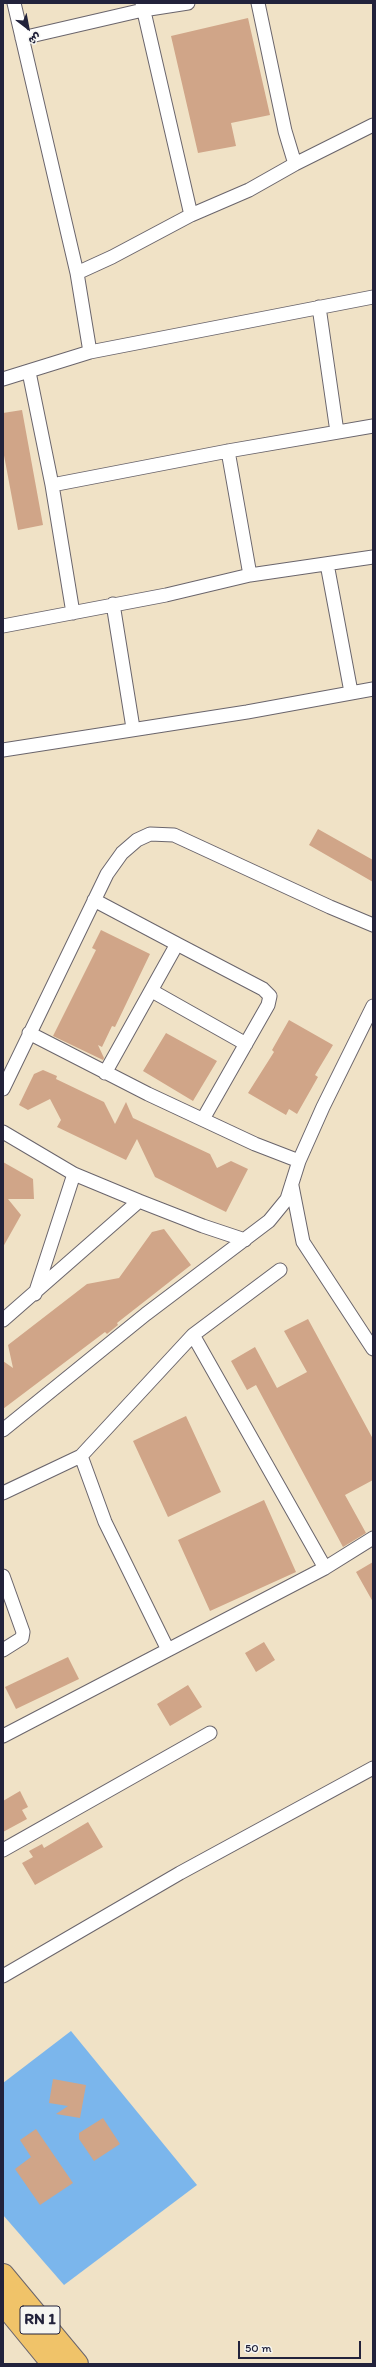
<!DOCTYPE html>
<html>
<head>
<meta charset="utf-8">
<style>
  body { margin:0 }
  #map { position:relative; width:376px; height:2367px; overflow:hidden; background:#f0e2c6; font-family:Itim,"Playpen Sans Arabic",sans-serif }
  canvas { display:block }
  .frame { position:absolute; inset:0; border:4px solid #22223b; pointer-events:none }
  .north { position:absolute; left:8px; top:8px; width:40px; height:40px; -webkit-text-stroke:3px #f6f6f2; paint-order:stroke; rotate:148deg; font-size:11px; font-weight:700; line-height:16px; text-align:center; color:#22223b }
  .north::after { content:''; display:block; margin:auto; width:14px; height:18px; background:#22223b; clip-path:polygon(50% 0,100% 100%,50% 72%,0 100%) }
  .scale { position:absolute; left:238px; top:2341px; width:123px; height:18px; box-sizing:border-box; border:2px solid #22223b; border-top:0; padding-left:5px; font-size:12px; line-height:14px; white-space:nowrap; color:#22223b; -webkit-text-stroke:3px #f6f6f2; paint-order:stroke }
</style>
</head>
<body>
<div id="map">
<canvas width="376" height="2367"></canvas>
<div class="frame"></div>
<div class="north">ش</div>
<div class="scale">50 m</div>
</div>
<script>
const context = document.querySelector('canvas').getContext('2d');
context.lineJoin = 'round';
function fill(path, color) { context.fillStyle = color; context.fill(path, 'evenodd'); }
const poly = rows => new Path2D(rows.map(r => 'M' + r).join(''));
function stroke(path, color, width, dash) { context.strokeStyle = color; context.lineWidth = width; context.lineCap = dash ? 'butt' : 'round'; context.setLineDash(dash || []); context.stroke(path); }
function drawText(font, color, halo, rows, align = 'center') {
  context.font = font + ' Itim,sans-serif'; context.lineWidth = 4; context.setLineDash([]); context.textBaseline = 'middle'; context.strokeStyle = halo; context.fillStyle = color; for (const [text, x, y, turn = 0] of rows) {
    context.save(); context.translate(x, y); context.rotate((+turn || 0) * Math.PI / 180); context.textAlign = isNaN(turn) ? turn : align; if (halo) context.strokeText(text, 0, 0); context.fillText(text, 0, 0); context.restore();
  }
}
fill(poly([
  [71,2031,197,2185,64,2285,3,2215,3,2083]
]), '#7bb6ec');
fill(poly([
  [248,18,270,115,231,123,236,146,198,153,171,36],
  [22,410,43,525,18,530,3,450,3,413],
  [318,829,373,860,373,882,309,845],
  [101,930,150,954,115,1027,112,1026,102,1047,98,1045,104,1058,103,1060,53,1036,96,950,92,948],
  [289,1020,333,1045,315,1075,318,1077,297,1114,289,1109,286,1115,248,1093,274,1052,272,1050],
  [166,1033,217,1061,193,1101,143,1071],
  [43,1070,57,1076,56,1079,104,1102,115,1124,126,1102,133,1118,210,1154,217,1168,231,1161,248,1169,226,1212,155,1177,137,1139,126,1160,57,1127,61,1120,50,1099,28,1110,19,1105,34,1074],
  [3,1162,33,1179,34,1199,8,1199,21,1215,3,1247],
  [164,1229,191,1265,117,1323,118,1325,107,1334,105,1332,3,1409,3,1361,13,1368,8,1345,87,1284,119,1278,152,1232],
  [308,1319,373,1439,373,1480,345,1495,366,1533,343,1547,256,1385,247,1390,231,1361,255,1347,277,1388,307,1372,284,1331],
  [186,1416,221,1492,168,1517,133,1441],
  [264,1500,296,1572,210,1611,178,1540],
  [373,1562,373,1602,356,1572],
  [264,1642,275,1660,256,1672,245,1653],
  [68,1657,79,1679,16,1709,5,1687],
  [188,1685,202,1707,170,1726,157,1704],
  [20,1791,28,1807,22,1810,27,1819,3,1832,3,1801],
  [88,1822,103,1847,35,1885,22,1863,33,1857,29,1851,42,1844,44,1848],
  [53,2079,86,2085,80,2118,56,2114,68,2106,49,2103],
  [103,2118,120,2144,94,2161,79,2139,79,2133],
  [36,2129,73,2183,40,2205,15,2169,31,2157,20,2140]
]), '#d0a588');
const minor = poly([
  [14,3,77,273,90,352],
  [142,3,191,215],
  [258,3,285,131,295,164],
  [22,38,143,10,188,3],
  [77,273,112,257,191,215,249,190,295,164,373,125],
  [319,307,337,432],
  [29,372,52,485],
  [3,379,90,352,373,297],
  [228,451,250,575],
  [327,564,351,692],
  [113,604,133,728],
  [73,613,52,485,228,451,373,426],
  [3,626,166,595,250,575,373,557],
  [3,750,247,712,373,689],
  [94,900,177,944],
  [152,991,246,1044],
  [29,1033,148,1094,255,1144,299,1161],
  [105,1073,177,944,263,989,270,996,268,1005,203,1119],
  [3,1089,107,874,122,853,137,840,150,834,174,835,330,907,373,925],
  [3,1132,74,1174,139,1201],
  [292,1186,303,1242,373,1349],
  [35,1294,74,1174],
  [3,1320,139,1201,203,1226,245,1240],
  [193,1335,325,1568],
  [3,1430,146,1314,269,1221,287,1199,299,1161,323,1107,373,1006],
  [81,1456,105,1522,168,1650],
  [3,1493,81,1456,193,1335,280,1270],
  [3,1576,23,1632,22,1638,3,1650],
  [3,1736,325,1568,373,1538],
  [3,1850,210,1733],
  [3,1976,180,1873,373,1768]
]);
const trunk = poly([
  [3,2275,77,2364],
  [3,2303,53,2364]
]);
stroke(minor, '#6a656c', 15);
stroke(trunk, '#6a656c', 24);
stroke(minor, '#fff', 13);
stroke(trunk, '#f0c369', 22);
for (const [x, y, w] of [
  [40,2320,40]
]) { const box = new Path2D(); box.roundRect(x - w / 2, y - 14, w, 28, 3); context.fillStyle = '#f6f6f2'; context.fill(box); stroke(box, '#22223b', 1); }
drawText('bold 16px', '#22223b', null, [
  ["RN 1",40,2320]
]);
</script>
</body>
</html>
